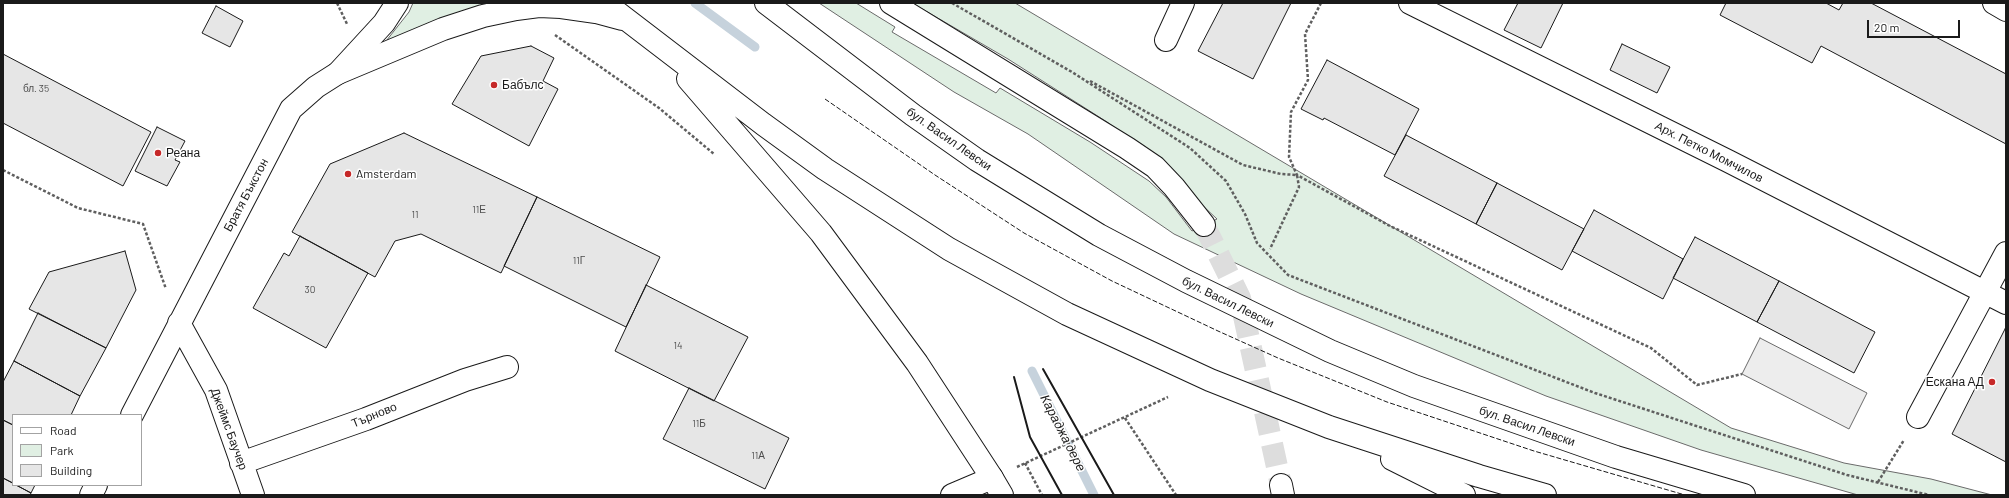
<!DOCTYPE html>
<html>
<head>
<meta charset="utf-8">
<style>
  body { margin:0 }
  #map { position:relative; width:2009px; height:498px; overflow:hidden; background:#fff; font-family:Barlow,sans-serif }
  canvas { display:block }
  .frame { position:absolute; inset:0; border:4px solid #1a1a1a; pointer-events:none }
  .legend { position:absolute; left:12px; top:414px; width:130px; height:72px; box-sizing:border-box; background:#fff; border:1px solid #a3a3a3; margin:0; padding:5px 7px; list-style:none; font-size:12px; color:#1a1a1a }
  .legend li { display:flex; align-items:center; gap:8px; height:20px }
  .legend b { width:20px; border:1px solid #a3a3a3 }
  .scale { position:absolute; left:1867px; top:20px; width:93px; height:18px; box-sizing:border-box; border:2px solid #1a1a1a; border-top:0; padding-left:5px; font-size:12px; line-height:14px; white-space:nowrap; color:#1a1a1a; -webkit-text-stroke:3px #fff; paint-order:stroke }
</style>
</head>
<body>
<div id="map">
<canvas width="2009" height="498"></canvas>
<div class="frame"></div>
<ul class="legend">
<li><b style="height:5px;background:#fff"></b>Road</li>
<li><b style="height:11px;background:#e0efe3"></b>Park</li>
<li><b style="height:11px;background:#e6e6e6"></b>Building</li>
</ul>
<div class="scale">20 m</div>
</div>
<script>
const context = document.querySelector('canvas').getContext('2d');
context.lineJoin = 'round';
function fill(path, color) { context.fillStyle = color; context.fill(path, 'evenodd'); }
const poly = rows => new Path2D(rows.map(r => 'M' + r).join(''));
function stroke(path, color, width, dash) { context.strokeStyle = color; context.lineWidth = width; context.lineCap = dash ? 'butt' : 'round'; context.setLineDash(dash || []); context.stroke(path); }
function drawText(font, color, halo, rows, align = 'center') {
  context.font = font + ' Barlow,sans-serif'; context.lineWidth = 3; context.setLineDash([]); context.textBaseline = 'middle'; context.strokeStyle = halo; context.fillStyle = color; for (const [text, x, y, turn = 0] of rows) {
    context.save(); context.translate(x, y); context.rotate((+turn || 0) * Math.PI / 180); context.textAlign = isNaN(turn) ? turn : align; if (halo) context.strokeText(text, 0, 0); context.fillText(text, 0, 0); context.restore();
  }
}
const green = poly([
  [413,3,507,3,379,50,409,12,413,3],
  [819,3,856,3,895,27,892,32,996,93,1000,88,1090,142,1149,181,1166,197,1192,231,1217,219,1132,140,1107,122,1008,59,912,3,1015,3,1731,428,1844,463,1931,479,1992,495,1858,495,1701,450,1546,396,1301,294,1174,234,1028,134,954,92,819,3]
]);
fill(green, '#e0efe3');
stroke(green, '#6a6a6a', 1);
const parking = poly([
  [1760,338,1867,393,1849,429,1742,374,1760,338]
]);
fill(parking, '#ededed');
stroke(parking, '#6a6a6a', 1);
stroke(poly([
  [695,3,755,47],
  [1032,371,1094,495]
]), '#c6d2dc', 9);
const building = poly([
  [1223,3,1291,3,1253,79,1198,51,1223,3],
  [1518,3,1563,3,1541,48,1504,30,1518,3],
  [1726,3,1826,3,1839,10,1843,3,1871,3,2006,74,2006,144,1821,46,1812,63,1720,15,1726,3],
  [216,6,243,21,230,47,202,33,216,6],
  [1622,44,1670,67,1657,93,1610,70,1622,44],
  [531,46,554,58,543,81,558,89,529,146,452,104,481,56,531,46],
  [3,54,151,132,123,186,3,123,3,54],
  [1327,60,1419,109,1395,155,1324,118,1323,120,1301,109,1327,60],
  [157,127,185,141,175,160,180,162,167,186,135,171,157,127],
  [404,133,537,197,501,273,421,234,395,241,375,277,292,232,330,164,404,133],
  [1406,135,1497,183,1476,224,1384,176,1406,135],
  [1497,183,1584,229,1562,270,1476,224,1497,183],
  [537,197,660,257,626,327,504,266,537,197],
  [1594,210,1683,259,1663,299,1572,251,1594,210],
  [300,236,368,273,326,348,253,308,284,253,289,256,300,236],
  [1695,237,1779,281,1757,322,1673,278,1695,237],
  [125,251,136,290,106,348,29,309,49,272,125,251],
  [1779,281,1875,332,1854,373,1757,322,1779,281],
  [646,285,748,337,714,401,615,351,646,285],
  [38,313,106,348,80,396,14,361,38,313],
  [2005,329,2006,330,2006,462,1952,434,2005,329],
  [14,361,80,396,71,415,13,415,13,425,3,420,3,382,14,361],
  [689,388,789,438,765,489,663,439,689,388],
  [3,420,13,425,13,483,3,478,3,420],
  [3,478,31,493,30,495,3,495,3,478],
  [16,485,35,485,31,493,16,485]
]);
fill(building, '#e6e6e6');
stroke(building, '#1a1a1a', 1);
stroke(poly([
  [1204,225,1240,298,1281,485]
]), '#ddd', 22, [22, 11]);
const minor = poly([
  [1410,3,1728,161,2006,303],
  [1994,3,2006,10],
  [1166,40,1183,3],
  [179,323,216,390,253,495],
  [132,415,291,109,316,87,338,73,384,23,397,3],
  [1918,417,2006,253],
  [241,463,366,419,465,380,507,367],
  [91,495,96,485],
  [952,495,992,478,1002,495]
]);
const highway = poly([
  [605,3,763,124,825,169,949,249,1067,314,1210,380,1329,427,1479,476,1545,495],
  [766,3,913,115,977,160,1099,235,1186,281,1330,351,1414,386,1616,457,1744,495],
  [891,3,1127,148,1155,167,1174,187,1204,225],
  [338,73,443,29,483,16,516,9,539,6,561,7,596,12,622,19],
  [688,79,821,233,917,363,992,478],
  [1392,459,1464,495],
  [1281,485,1283,495]
]);
stroke(minor, '#1a1a1a', 24);
stroke(highway, '#1a1a1a', 24);
stroke(poly([
  [337,3,347,24],
  [952,3,1072,72,1190,148,1226,181,1245,214,1257,243,1288,275,1595,393,1847,475,1929,495],
  [1321,3,1305,34,1308,80,1291,112,1289,157,1297,175,1390,226,1651,348,1697,385,1742,374],
  [555,35,659,108,714,154],
  [1090,81,1243,165,1281,174,1297,175,1299,187,1270,249],
  [3,170,78,208,143,224,166,289],
  [1125,418,1176,495],
  [1025,463,1042,495],
  [1017,467,1168,397],
  [1878,482,1904,440]
]), '#5f5f5f', 2.5, [3, 2]);
stroke(minor, '#fff', 22);
stroke(highway, '#fff', 22);
stroke(poly([
  [825,99,935,175,1024,233,1112,281,1218,331,1278,358,1387,402,1534,451,1685,495]
]), '#1a1a1a', 1, [5, 2]);
stroke(poly([
  [1043,369,1114,495],
  [1014,377,1030,437,1062,495]
]), '#1a1a1a', 2);
for (const [x, y, r, color] of [
  [494,85,4,"#c62828"],
  [158,153,4,"#c62828"],
  [348,174,4,"#c62828"],
  [1992,382,4,"#c62828"]
]) { const dot = new Path2D(); dot.arc(x, y, r, 0, 2 * Math.PI); context.fillStyle = color; context.fill(dot); stroke(dot, '#fff', 1.5); }
drawText('10px', '#4d4d4d', null, [
  ["бл. 35",36,89],
  ["11Е",479,210],
  ["11",415,215],
  ["11Г",579,261],
  ["30",310,290],
  ["14",678,346],
  ["11Б",699,424],
  ["11А",758,456]
]);
drawText('12px', '#1a1a1a', '#fff', [
  ["Бабълс",502,85],
  ["Реана",166,153],
  ["Amsterdam",356,174],
  ["Ескана АД",1984,382,"right"]
], 'left');
drawText('12px', '#1a1a1a', '#fff', [
  ["бул. Васил Левски",949,139,35],
  ["Арх. Петко Момчилов",1709,152,27],
  ["Братя Бъкстон",246,195,-62],
  ["бул. Васил Левски",1228,302,26],
  ["Търново",374,415,-22],
  ["бул. Васил Левски",1527,426,19],
  ["Джеймс Баучер",229,429,70]
]);
drawText('italic 13px', '#1a1a1a', '#fff', [
  ["Караджа дере",1063,433,63]
]);
</script>
</body>
</html>
